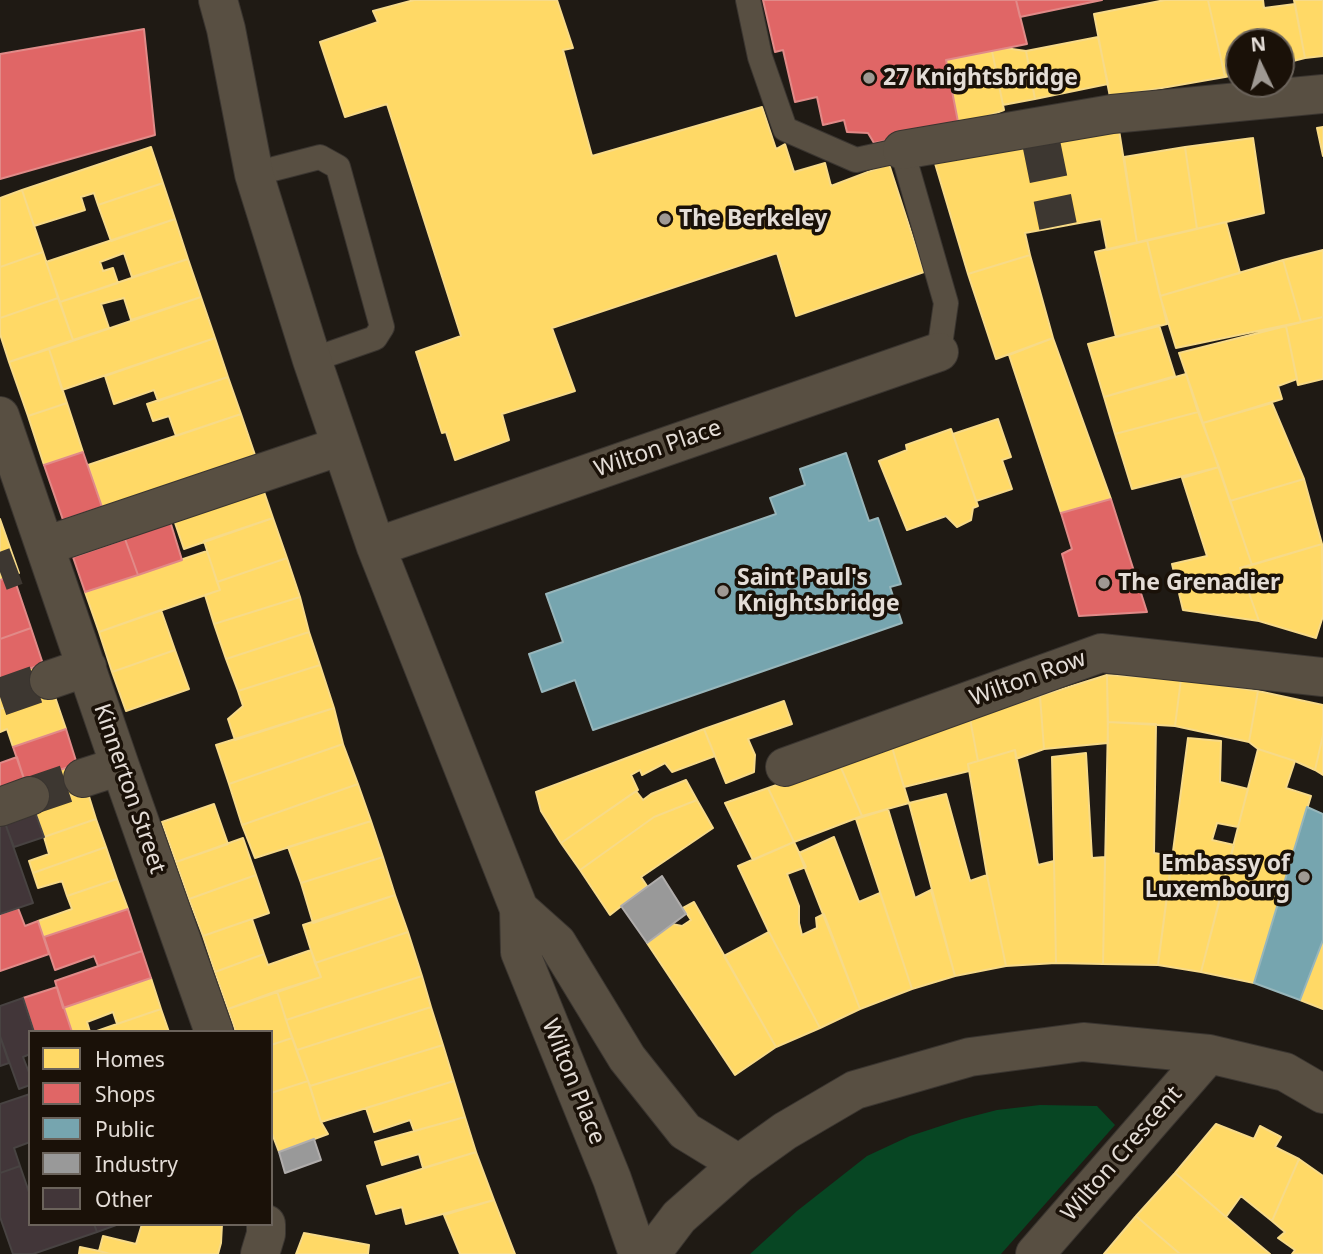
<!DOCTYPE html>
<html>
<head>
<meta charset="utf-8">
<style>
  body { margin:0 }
  #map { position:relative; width:1323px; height:1254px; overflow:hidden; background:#1f1a14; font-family:"Noto Sans",sans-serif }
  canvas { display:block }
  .legend { position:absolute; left:28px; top:1030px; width:245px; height:196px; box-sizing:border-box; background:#1a1108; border:2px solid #6b635b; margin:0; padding:9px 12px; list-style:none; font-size:21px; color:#e4ddd7 }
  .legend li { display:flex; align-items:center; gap:14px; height:35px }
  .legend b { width:35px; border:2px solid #6b635b }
  .north { position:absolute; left:1225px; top:28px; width:70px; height:70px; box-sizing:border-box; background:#1a1108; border:2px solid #6b635b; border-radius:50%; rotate:355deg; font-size:19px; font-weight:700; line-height:28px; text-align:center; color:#e4ddd7 }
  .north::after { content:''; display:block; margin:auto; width:24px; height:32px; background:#9f9993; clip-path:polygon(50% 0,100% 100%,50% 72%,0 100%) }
</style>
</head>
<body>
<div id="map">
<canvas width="1323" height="1254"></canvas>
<ul class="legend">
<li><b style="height:19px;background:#ffd966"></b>Homes</li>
<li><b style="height:19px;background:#e06666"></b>Shops</li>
<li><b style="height:19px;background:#76a5af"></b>Public</li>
<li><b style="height:19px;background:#999"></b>Industry</li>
<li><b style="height:19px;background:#423639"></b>Other</li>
</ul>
<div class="north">N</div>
</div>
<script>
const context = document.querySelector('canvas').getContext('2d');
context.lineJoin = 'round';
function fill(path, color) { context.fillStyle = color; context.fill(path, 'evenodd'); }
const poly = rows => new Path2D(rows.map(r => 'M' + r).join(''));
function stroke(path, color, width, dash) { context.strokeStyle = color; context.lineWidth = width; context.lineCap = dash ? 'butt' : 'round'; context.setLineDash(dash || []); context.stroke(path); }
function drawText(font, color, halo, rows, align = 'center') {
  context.font = font + ' "Noto Sans",sans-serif'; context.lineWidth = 7; context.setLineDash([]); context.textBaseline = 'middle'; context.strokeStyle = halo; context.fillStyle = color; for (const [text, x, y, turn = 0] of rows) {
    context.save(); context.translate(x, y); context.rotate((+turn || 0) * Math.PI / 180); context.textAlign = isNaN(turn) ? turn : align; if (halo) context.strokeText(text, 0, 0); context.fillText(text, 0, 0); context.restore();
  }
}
fill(poly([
  [1040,1105,1097,1106,1115,1125,1001,1254,750,1254,797,1211,867,1156,910,1136,962,1119,997,1110]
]), '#074623');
const homes = poly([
  [414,0,557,0,573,48,563,50,592,156,762,107,776,149,785,144,794,172,825,163,831,186,889,164,924,272,796,316,777,253,552,328,575,391,502,414,509,440,455,460,446,432,442,433,416,352,461,336,387,104,345,117,320,42,378,22,373,11,414,0],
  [1165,0,1208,0,1225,77,1110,97,1094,14,1165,0],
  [1208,0,1263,0,1264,8,1295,4,1305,58,1281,64,1281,42,1239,42,1239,74,1225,77,1208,0],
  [1294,0,1323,0,1323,56,1305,58,1294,0],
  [1098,37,1108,84,1035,99,1026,51,1098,37],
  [1005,48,1026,51,1035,99,1003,105,992,51,1005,48],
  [992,51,1004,110,959,127,946,60,992,51],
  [1323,127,1323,156,1317,128,1323,127],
  [1119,130,1137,243,1107,250,1101,219,1025,233,1030,255,968,274,934,160,1119,130],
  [1253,138,1264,213,1197,229,1185,147,1253,138],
  [151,147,163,183,98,205,94,193,81,197,85,210,34,226,22,190,151,147],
  [1185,147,1197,229,1137,243,1124,157,1185,147],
  [163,183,175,219,111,241,98,205,163,183],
  [22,190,43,252,0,267,0,198,22,190],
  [175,219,188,259,132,277,124,253,100,262,103,271,113,268,118,283,60,302,46,262,175,219],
  [1226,222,1240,273,1160,296,1147,240,1226,222],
  [1147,240,1167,324,1116,337,1095,252,1147,240],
  [1323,250,1323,317,1301,322,1283,260,1323,250],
  [43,252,58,298,0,318,0,267,43,252],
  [1030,255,1053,338,996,359,968,274,1030,255],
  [188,259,201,297,131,320,124,298,101,304,109,328,73,340,60,302,188,259],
  [1283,260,1301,322,1176,348,1160,296,1283,260],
  [201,297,215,338,62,390,49,349,201,297],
  [58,298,73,340,9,362,0,334,0,318,58,298],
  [1323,317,1323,379,1298,385,1286,326,1323,317],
  [1159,325,1175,376,1104,397,1088,344,1159,325],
  [1286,326,1297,379,1278,386,1282,399,1203,423,1179,353,1286,326],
  [215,338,228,377,158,401,154,390,114,404,105,376,215,338],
  [1053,338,1111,499,1061,513,1009,355,1053,338],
  [49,349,67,403,28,416,9,362,49,349],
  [1186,374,1198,412,1115,434,1104,397,1186,374],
  [228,377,241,414,176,436,169,416,153,421,147,404,228,377],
  [67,403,83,452,44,465,28,416,67,403],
  [1272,403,1304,479,1230,501,1203,423,1272,403],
  [1198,412,1219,467,1132,489,1115,434,1198,412],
  [241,414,255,455,102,507,88,465,241,414],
  [998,419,1011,457,1002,460,1012,489,976,501,953,434,998,419],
  [951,429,978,506,973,508,971,520,957,527,946,516,907,530,879,461,907,450,906,445,951,429],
  [1219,467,1252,565,1240,568,1259,621,1183,610,1172,564,1207,556,1182,478,1219,467],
  [1304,479,1322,544,1252,565,1230,501,1304,479],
  [262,486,273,518,184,549,173,517,262,486],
  [273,518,287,558,217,582,204,541,273,518],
  [0,519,19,573,0,580,0,519],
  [1322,544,1323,616,1316,638,1259,621,1240,568,1322,544],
  [207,551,220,590,99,632,85,592,207,551],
  [287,558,300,597,214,624,205,595,220,590,217,582,287,558],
  [300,597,309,632,226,659,214,624,300,597],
  [161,610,175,650,112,672,99,632,161,610],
  [309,632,320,665,238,691,226,659,309,632],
  [175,650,189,689,126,711,112,672,175,650],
  [43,664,53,691,0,709,0,679,43,664],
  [320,665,334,708,235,740,228,719,243,706,238,691,320,665],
  [1107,675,1108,743,1044,749,1040,696,1107,675],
  [1107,675,1181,679,1175,726,1108,722,1107,675],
  [1181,679,1258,691,1249,742,1175,726,1181,679],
  [53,691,66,729,13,747,7,729,0,732,0,709,53,691],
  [1258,691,1323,705,1323,735,1315,770,1295,761,1258,749,1249,742,1258,691],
  [1040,696,1044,749,1016,759,1015,750,978,761,970,719,1040,696],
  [784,701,792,724,748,739,755,755,754,772,726,783,704,729,784,701],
  [334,708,343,744,229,784,216,745,334,708],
  [970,719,978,761,968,764,969,771,904,787,891,744,970,719],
  [1108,722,1156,724,1154,853,1172,856,1158,965,1103,964,1108,722],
  [704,729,715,756,672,772,665,763,642,775,640,770,631,775,638,790,561,843,541,811,536,792,704,729],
  [1323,735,1323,775,1315,770,1323,735],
  [1188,738,1221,741,1220,782,1248,789,1238,827,1217,823,1212,840,1234,845,1201,972,1158,965,1188,738],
  [343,744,358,784,242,825,229,784,343,744],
  [891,744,909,803,862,816,839,763,891,744],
  [1258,749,1295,761,1286,788,1311,796,1254,983,1201,972,1258,749],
  [1015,750,1038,865,1054,861,1056,963,1006,966,987,875,968,764,1015,750],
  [1086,753,1092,858,1105,857,1103,964,1056,963,1052,757,1086,753],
  [839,763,862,816,794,842,768,788,839,763],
  [77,764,87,790,34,808,25,782,77,764],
  [686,780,697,800,654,817,580,870,561,843,636,791,643,800,651,794,686,780],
  [358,784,371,821,255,858,242,825,358,784],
  [768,788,794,842,753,860,725,803,768,788],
  [87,790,96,819,44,837,34,808,87,790],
  [946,794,970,881,987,875,1006,966,955,976,909,803,946,794],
  [697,800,713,828,641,877,647,886,610,915,580,870,654,817,697,800],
  [214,804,228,844,176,862,162,822,214,804],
  [888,809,915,898,931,890,955,976,912,989,856,819,888,809],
  [96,819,106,847,33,873,29,861,49,854,44,837,96,819],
  [371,821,383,857,301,883,288,847,371,821],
  [834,837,859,902,880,893,912,989,860,1009,799,853,834,837],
  [243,838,256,875,189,899,176,862,243,838],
  [794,842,806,867,787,874,799,906,799,923,802,935,817,928,816,918,824,914,860,1009,820,1028,769,932,738,866,794,842],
  [106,847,117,879,67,896,62,881,38,888,33,873,106,847],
  [383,857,395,895,313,923,301,883,383,857],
  [256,875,269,913,203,936,189,899,256,875],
  [117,879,128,909,44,937,38,921,72,909,67,896,117,879],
  [395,895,408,932,315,963,303,925,395,895],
  [694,902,776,1047,735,1075,647,943,672,924,682,926,691,920,683,908,694,902],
  [252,919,264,954,215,972,203,936,252,919],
  [408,932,422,976,286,1020,277,991,321,977,315,963,408,932],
  [769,932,820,1028,776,1047,724,956,769,932],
  [1323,940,1323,1009,1300,1000,1323,940],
  [311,950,321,977,228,1009,215,972,264,954,268,965,311,950],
  [422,976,431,1007,297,1050,286,1020,422,976],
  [151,978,161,1009,117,1024,113,1012,87,1022,90,1032,72,1032,63,1008,151,978],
  [277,991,292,1038,271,1045,271,1032,236,1032,228,1009,277,991],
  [431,1007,443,1045,310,1086,297,1050,431,1007],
  [161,1009,169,1032,94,1032,117,1024,161,1009],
  [292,1038,308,1081,271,1093,271,1045,292,1038],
  [443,1045,454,1081,321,1122,310,1086,443,1045],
  [308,1081,321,1122,328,1134,279,1152,271,1131,271,1093,308,1081],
  [454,1081,465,1117,414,1131,410,1120,374,1132,366,1108,454,1081],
  [465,1117,476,1152,423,1168,419,1154,382,1165,375,1142,465,1117],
  [1216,1124,1254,1139,1260,1126,1281,1137,1275,1147,1299,1159,1272,1221,1241,1196,1226,1217,1175,1173,1216,1124],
  [476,1152,494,1200,406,1224,402,1207,376,1214,367,1186,476,1152],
  [1299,1159,1323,1176,1323,1254,1292,1254,1295,1250,1278,1238,1285,1232,1272,1221,1299,1159],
  [1175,1173,1226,1217,1270,1254,1180,1254,1136,1216,1175,1173],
  [494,1200,515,1254,460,1254,444,1215,494,1200],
  [1136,1216,1180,1254,1104,1254,1136,1216],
  [142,1224,222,1224,221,1243,218,1254,110,1254,99,1251,103,1236,136,1244,142,1224],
  [304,1233,369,1245,368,1254,296,1254,304,1233],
  [80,1247,99,1251,110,1254,79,1254,80,1247]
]);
fill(homes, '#ffd966');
stroke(homes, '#f7da88', 2);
const shops = poly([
  [763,0,1016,0,1027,44,946,60,959,127,874,143,868,133,847,132,844,120,823,125,817,97,795,102,783,50,775,52,763,0],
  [1016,0,1102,0,1020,17,1016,0],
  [144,29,155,135,0,179,0,54,144,29],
  [83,452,102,507,63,520,44,465,83,452],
  [1111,499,1147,612,1079,616,1062,554,1072,549,1061,513,1111,499],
  [170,521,182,560,138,575,125,539,170,521],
  [125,539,138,575,85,592,73,557,125,539],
  [13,575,31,628,0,639,0,580,13,575],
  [31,628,43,664,0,679,0,639,31,628],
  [66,729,77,764,25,782,13,747,66,729],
  [17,757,25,782,0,789,0,763,17,757],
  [18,908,25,926,38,921,49,954,0,971,0,914,18,908],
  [128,909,142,951,98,966,94,956,55,970,44,937,128,909],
  [142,951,151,978,63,1008,55,981,142,951],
  [57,987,72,1032,34,1032,23,998,57,987]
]);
fill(shops, '#e06666');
stroke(shops, '#e18a88', 2);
const public = poly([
  [846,453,869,521,878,518,901,584,890,587,902,623,593,730,575,680,542,692,529,654,563,642,546,594,776,514,770,498,805,485,800,469,846,453],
  [1307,807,1323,814,1323,940,1300,1000,1254,983,1307,807]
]);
fill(public, '#76a5af');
stroke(public, '#97b6bb', 2);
const industry = poly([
  [662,876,686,914,647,943,621,906,662,876],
  [314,1139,321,1160,285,1173,279,1152,314,1139]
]);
fill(industry, '#999');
stroke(industry, '#b0adac', 2);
const building = poly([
  [35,812,44,837,14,847,5,823,35,812],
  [5,823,33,903,0,914,0,824,5,823],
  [23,998,34,1032,30,1032,30,1054,23,1057,30,1075,30,1085,19,1089,0,1036,0,1006,23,998],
  [0,1036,9,1063,0,1066,0,1036],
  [30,1094,30,1142,14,1148,20,1166,0,1173,0,1104,30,1094],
  [20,1166,30,1195,30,1224,94,1224,97,1232,33,1254,13,1254,0,1217,0,1173,20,1166],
  [94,1224,119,1224,97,1232,94,1224]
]);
fill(building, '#423639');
stroke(building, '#484342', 2);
stroke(poly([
  [1041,142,1058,226],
  [0,572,16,566],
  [0,697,49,680],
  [30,796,83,778]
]), '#3d3731', 38, [38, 19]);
const service = poly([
  [748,0,760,57,785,129,856,160,902,150,946,303,939,352],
  [254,174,320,157,338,167,382,327,375,338,312,360]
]);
const minor = poly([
  [218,0,226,29,254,174,312,360,376,547,519,909,520,952,612,1179,638,1254],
  [902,150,1112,114,1323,94],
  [0,416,120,766,214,1032],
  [45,546,341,446],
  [376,547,939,352],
  [49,680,87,667],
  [785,767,1101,653,1323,677],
  [83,778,120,766],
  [0,807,30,796],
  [519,909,557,943,627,1058,685,1131,739,1164],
  [260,1254,266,1234,266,1224],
  [651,1254,679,1217,739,1164,785,1131,855,1090,970,1057,1083,1042,1209,1054,1285,1072,1323,1094],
  [1035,1254,1209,1054]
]);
stroke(service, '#3a3530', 26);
stroke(minor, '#3a3530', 40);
stroke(service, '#584f42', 24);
stroke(minor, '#584f42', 38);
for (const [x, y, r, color] of [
  [869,78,7,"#9f9993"],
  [665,219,7,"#9f9993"],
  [1104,583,7,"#9f9993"],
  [723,591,7,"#9f9993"],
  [1304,877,7,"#9f9993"]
]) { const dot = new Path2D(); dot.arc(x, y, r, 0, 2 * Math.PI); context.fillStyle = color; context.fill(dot); stroke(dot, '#1a1108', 2.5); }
drawText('bold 23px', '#e4ddd7', '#1a1108', [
  ["27 Knightsbridge",883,78],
  ["The Berkeley",679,219],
  ["Saint Paul's",737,578],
  ["Knightsbridge",737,604],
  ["The Grenadier",1118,583],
  ["Embassy of",1290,864,"right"],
  ["Luxembourg",1290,890,"right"]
], 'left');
drawText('23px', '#e4ddd7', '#1a1108', [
  ["Wilton Place",658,449,-19],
  ["Wilton Row",1028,679,-20],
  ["Kinnerton Street",129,789,71],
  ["Wilton Place",573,1082,68],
  ["Wilton Crescent",1122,1154,-49]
]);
</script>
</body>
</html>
